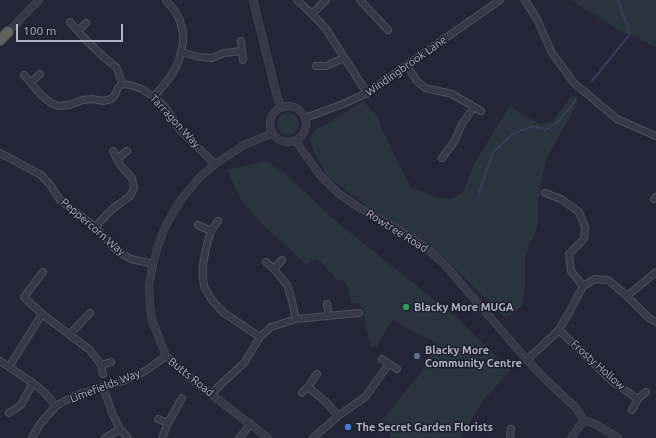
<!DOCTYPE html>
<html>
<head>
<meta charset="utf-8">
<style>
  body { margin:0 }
  #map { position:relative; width:656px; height:438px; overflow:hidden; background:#242537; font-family:Ubuntu,sans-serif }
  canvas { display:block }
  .scale { position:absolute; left:16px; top:24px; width:107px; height:18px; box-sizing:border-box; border:2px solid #b2b3c4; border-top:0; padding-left:5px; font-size:12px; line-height:14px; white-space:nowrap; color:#b2b3c4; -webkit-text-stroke:3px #1d1e2d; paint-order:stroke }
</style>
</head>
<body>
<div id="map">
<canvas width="656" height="438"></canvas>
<div class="scale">100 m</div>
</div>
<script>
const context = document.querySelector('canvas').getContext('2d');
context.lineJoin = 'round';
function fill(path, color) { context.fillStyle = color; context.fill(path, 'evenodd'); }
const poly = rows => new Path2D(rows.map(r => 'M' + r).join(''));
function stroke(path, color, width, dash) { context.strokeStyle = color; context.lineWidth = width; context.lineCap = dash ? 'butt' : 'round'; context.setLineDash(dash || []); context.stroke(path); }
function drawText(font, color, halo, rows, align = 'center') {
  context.font = font + ' Ubuntu,sans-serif'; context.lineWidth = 3; context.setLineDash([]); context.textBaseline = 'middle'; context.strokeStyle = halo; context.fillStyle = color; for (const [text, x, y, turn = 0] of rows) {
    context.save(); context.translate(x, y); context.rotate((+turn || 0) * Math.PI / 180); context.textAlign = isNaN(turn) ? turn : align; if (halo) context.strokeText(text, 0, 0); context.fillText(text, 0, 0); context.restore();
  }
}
fill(poly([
  [571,0,656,0,656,47,631,34,625,34],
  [572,96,578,103,546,159,538,200,538,225,534,236,529,245,525,258,525,289,523,305,506,319,443,257,414,236,364,204,327,176,313,150,310,139,315,130,359,104,364,102,378,117,382,129,399,165,412,188,435,197,451,199,463,192,474,164,510,105,521,114,539,124,552,122],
  '277 124a11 11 0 1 1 22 0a11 11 0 1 1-22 0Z',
  [266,161,285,173,331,217,457,318,511,370,484,399,461,438,390,438,390,427,381,421,418,376,429,360,436,343,409,330,393,319,377,346,370,347,363,310,358,303,351,303,348,286,343,280,337,280,322,263,317,260,306,264,262,224,242,202,227,170]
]), '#29343c');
stroke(poly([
  [592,81,630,34,618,0],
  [478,196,493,152,514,133,534,126,545,130,557,123,574,103,576,98]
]), '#3a3c5d', 2);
const minor = poly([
  [297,0,312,14,326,29,367,93],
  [360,0,388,30],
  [525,0,537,19,552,53,574,83,617,119,656,136],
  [312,14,326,0],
  [70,22,87,41,105,58,117,68,122,84],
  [78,31,86,23],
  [241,41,243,60],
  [181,52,199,57,212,58,224,53,242,51],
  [407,65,416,80,425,88,452,94,481,111],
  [316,66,326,66,344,58],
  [24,75,41,95,51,103,59,106,69,105,83,100,93,99,103,101,111,99,115,95,118,88,122,84,130,85,142,89,154,97,165,107,180,130,215,164],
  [31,82,40,74],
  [154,97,171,76,176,67,179,60,183,43,183,33,180,21,175,11,166,0],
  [305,118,343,104,367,93,500,0],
  [0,153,41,175,51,186,60,200,95,227,117,251,131,259,153,264],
  [118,158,127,151],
  [442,158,454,142,462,124,474,107],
  [545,193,561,199,579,212,585,227,584,239,569,254,571,271,583,286],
  [654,199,656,197],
  [218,221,211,231,206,248,203,264,203,279,204,286,212,300,224,313,260,337],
  [198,225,211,231],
  [95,227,111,210,130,196,134,188,132,178,121,166,113,151],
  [266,262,274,269,287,285,291,297,296,319],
  [274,269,282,260],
  [43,272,24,297,42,314,90,350,101,365,103,374],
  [627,296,656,272],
  [327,304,329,316],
  [559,330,613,382,638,399],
  [70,334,90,313],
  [382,359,397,369],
  [527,360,559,330,571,309,583,286,595,279,608,280,627,296,649,318,656,322],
  [0,361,33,383,45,393,56,406],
  [101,365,111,362],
  [9,367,42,314],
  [103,387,113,415,120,429,128,438],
  [308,387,317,374],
  [302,393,308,387,326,402,338,416],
  [212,394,219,386,244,363,260,337,271,327,296,319,359,313],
  [632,410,638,399,646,392],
  [9,413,21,405,33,383],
  [158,419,168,423],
  [32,438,40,424,56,406,76,395,123,381,145,371,166,356],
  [105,438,120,429],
  [162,438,168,423,182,398],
  [239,438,251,424],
  [313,438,338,416,365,397,389,364],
  [510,438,511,429]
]);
const tertiary = poly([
  [253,0,276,92,281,108],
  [8,32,39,0],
  '270 124a18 18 0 1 1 36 0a18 18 0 1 1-36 0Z',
  [295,140,320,175,338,193,358,207,401,231,421,244,445,265,527,360,546,380,576,408,584,420,597,425,618,438],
  [268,438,190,378,166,356,152,320,150,306,149,285,153,264,158,246,166,225,180,201,200,177,215,164,244,145,273,133],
  [571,438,584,420]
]);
const trunk = poly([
  [0,40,8,32]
]);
stroke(minor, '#4f5060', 8);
stroke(tertiary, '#4f5060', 8);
stroke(trunk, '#3f4050', 12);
stroke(minor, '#373848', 6);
stroke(tertiary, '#373848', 7);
stroke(trunk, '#61625e', 10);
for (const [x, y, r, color] of [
  [406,307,4,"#2e9e5b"],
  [417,356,4,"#5c6f8a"],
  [348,427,4,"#3f7fe0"]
]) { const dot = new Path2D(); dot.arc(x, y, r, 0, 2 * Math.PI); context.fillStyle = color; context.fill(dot); stroke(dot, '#1d1e2d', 1.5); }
drawText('11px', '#b2b3c4', '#1d1e2d', [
  ["Windingbrook Lane",406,66,-35],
  ["Tarragon Way",175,121,47],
  ["Peppercorn Way",93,227,41],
  ["Rowtree Road",397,231,32],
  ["Frosty Hollow",598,365,42],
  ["Butts Road",191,377,39],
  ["Limefields Way",105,386,-21]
]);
drawText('bold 11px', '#b2b3c4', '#1d1e2d', [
  ["Blacky More MUGA",414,307],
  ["Blacky More",425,350],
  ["Community Centre",425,363],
  ["The Secret Garden Florists",356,427]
], 'left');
</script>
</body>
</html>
